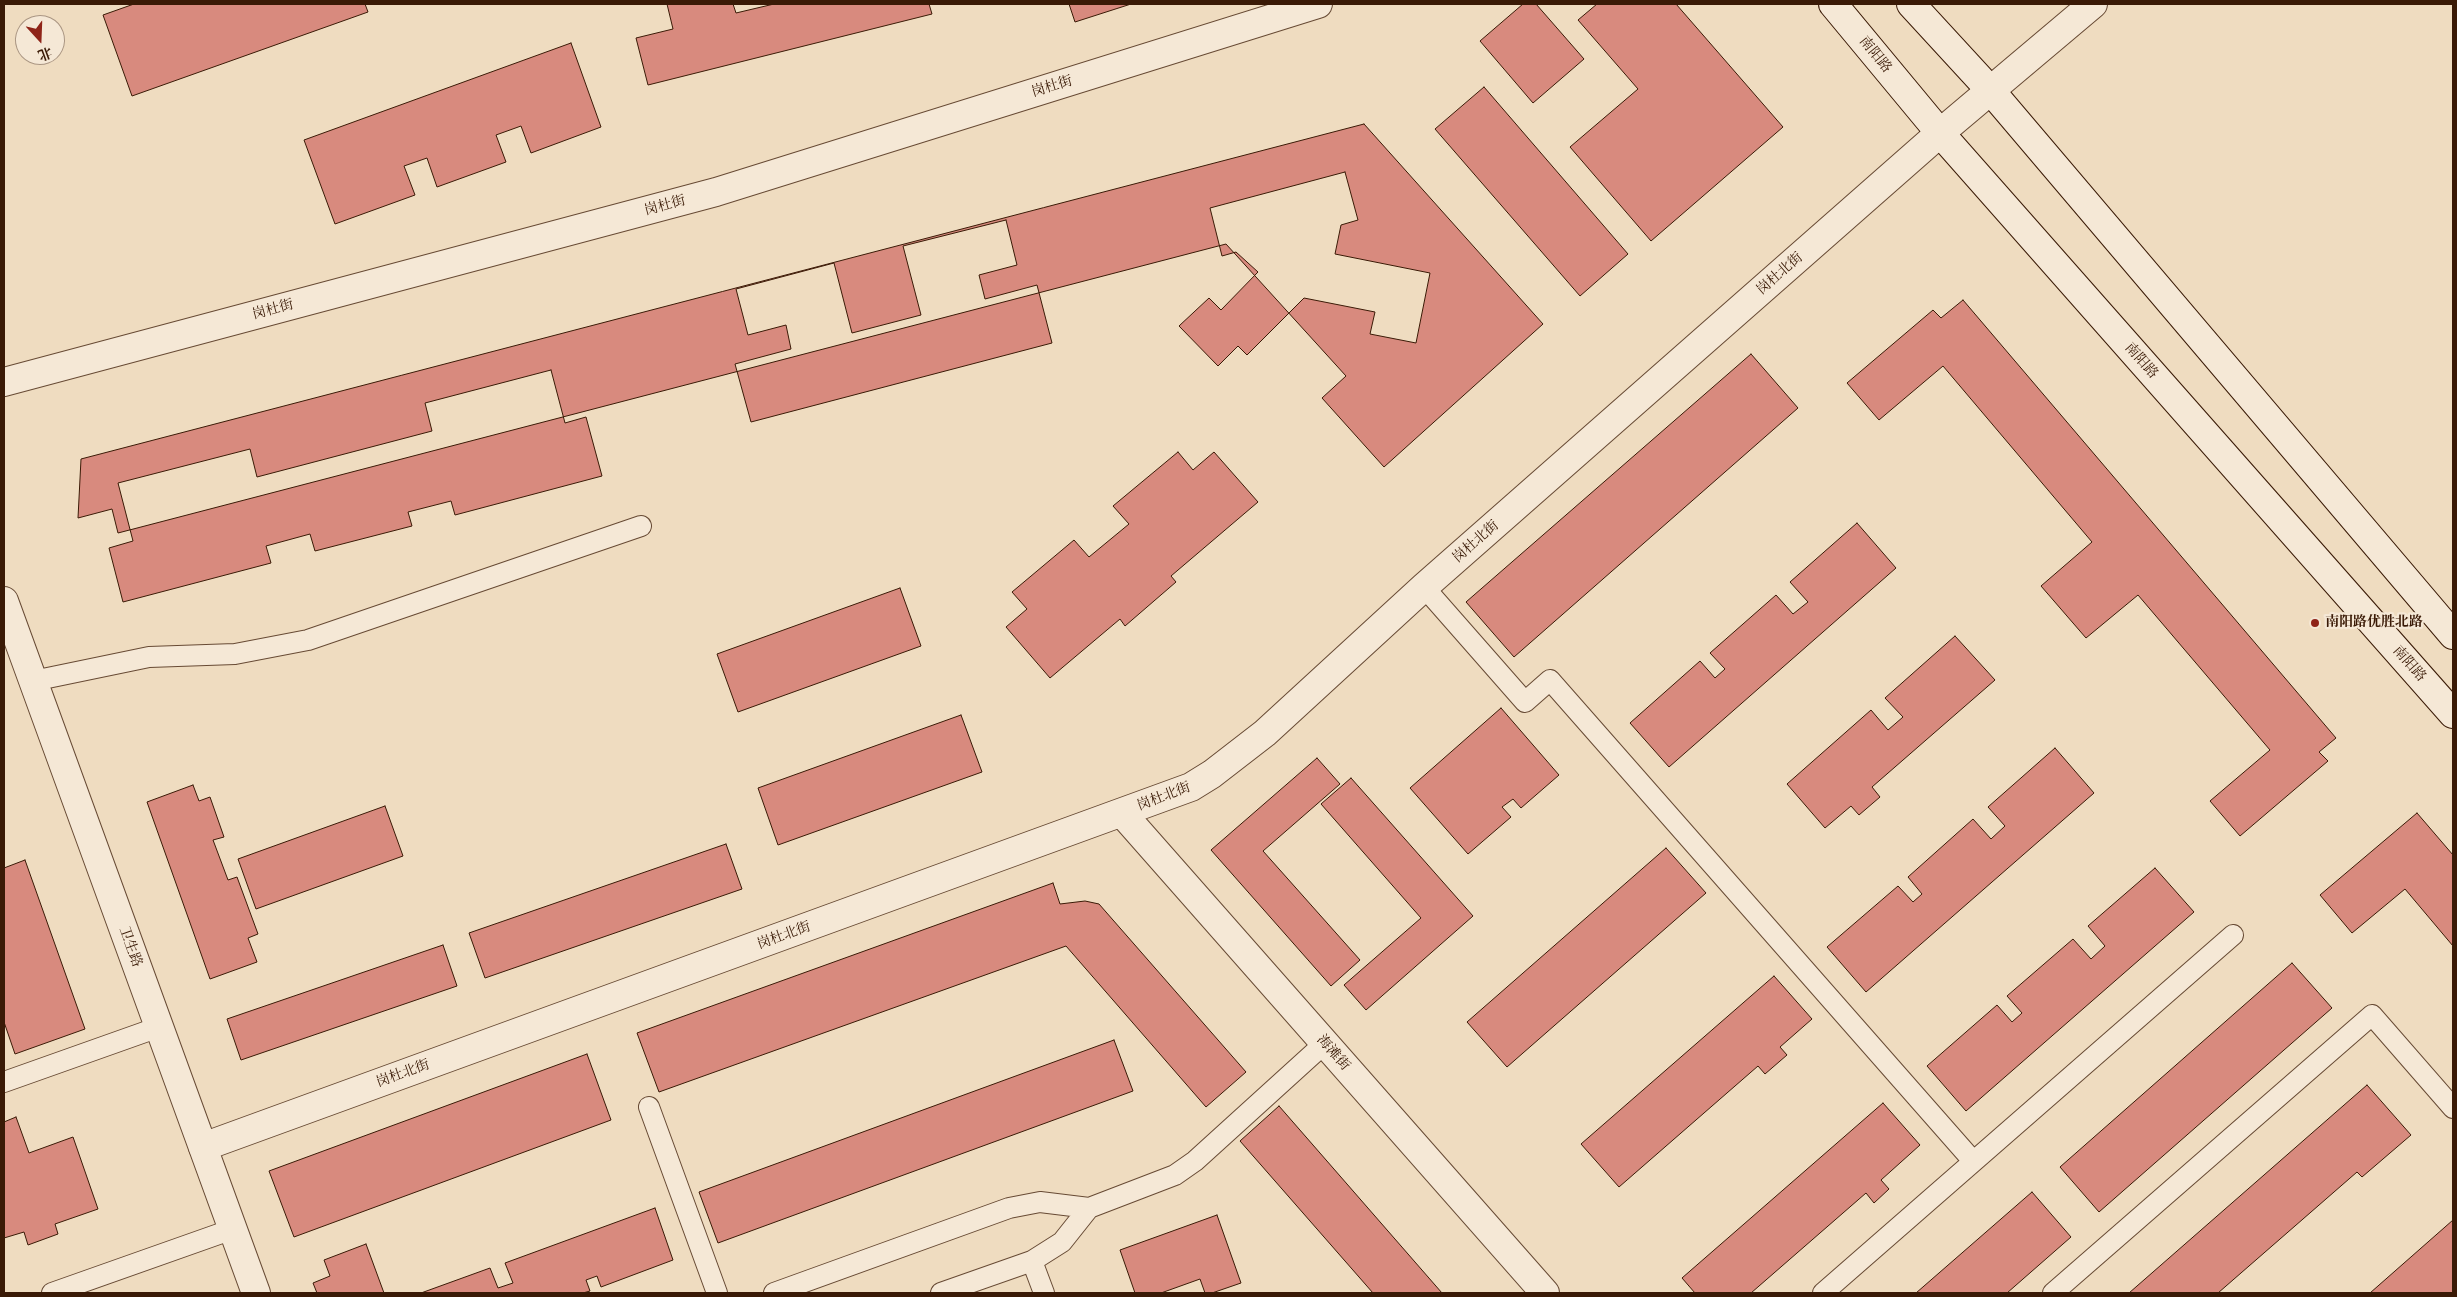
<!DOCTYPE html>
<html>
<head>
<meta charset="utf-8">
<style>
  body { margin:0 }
  #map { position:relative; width:2457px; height:1297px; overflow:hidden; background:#efdcc0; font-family:"IM FELL Great Primer","Noto Serif SC",serif }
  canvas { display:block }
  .frame { position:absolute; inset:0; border:5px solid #3a1a06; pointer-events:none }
  .north { position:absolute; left:15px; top:15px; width:50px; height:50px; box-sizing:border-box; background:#f5e8d6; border:1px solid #aa9683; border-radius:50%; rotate:160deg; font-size:14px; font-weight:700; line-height:20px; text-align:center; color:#3a1a06 }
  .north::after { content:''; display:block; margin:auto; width:18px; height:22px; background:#8f2418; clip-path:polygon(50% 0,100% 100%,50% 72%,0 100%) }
</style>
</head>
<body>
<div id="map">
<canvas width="2457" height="1297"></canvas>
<div class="frame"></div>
<div class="north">北</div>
</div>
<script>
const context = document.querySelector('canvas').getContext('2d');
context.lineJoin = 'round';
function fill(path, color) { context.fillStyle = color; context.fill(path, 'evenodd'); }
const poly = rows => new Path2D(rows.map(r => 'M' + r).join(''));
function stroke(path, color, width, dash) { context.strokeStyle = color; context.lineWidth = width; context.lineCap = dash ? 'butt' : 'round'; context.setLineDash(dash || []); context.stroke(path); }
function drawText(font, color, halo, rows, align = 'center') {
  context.font = font + ' "IM FELL Great Primer","Noto Serif SC",serif'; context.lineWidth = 4.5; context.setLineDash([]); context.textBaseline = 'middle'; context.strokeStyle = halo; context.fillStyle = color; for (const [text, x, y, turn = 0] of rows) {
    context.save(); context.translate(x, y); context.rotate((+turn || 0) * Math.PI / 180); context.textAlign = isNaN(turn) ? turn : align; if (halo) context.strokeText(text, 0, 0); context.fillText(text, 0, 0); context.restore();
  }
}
const building = poly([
  [134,4,365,4,368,12,132,96,103,15,134,4],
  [667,4,733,4,736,13,774,4,929,4,932,14,648,85,636,38,673,29,667,4],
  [1069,4,1131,4,1075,22,1069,4],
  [1523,4,1536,4,1584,59,1533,103,1480,41,1523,4],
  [1597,4,1676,4,1783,127,1651,241,1570,147,1638,89,1578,20,1597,4],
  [571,43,601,127,531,153,521,126,496,135,506,162,437,187,427,158,404,166,415,195,335,224,304,140,571,43],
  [1484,87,1628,254,1580,296,1435,129,1484,87],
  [1364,124,1543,324,1384,467,1322,398,1346,376,1226,244,118,533,112,509,78,518,81,459,1364,124],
  [1345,172,1358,220,1341,225,1335,254,1430,273,1416,343,1370,334,1375,312,1304,298,1247,355,1238,346,1218,366,1179,326,1209,298,1221,310,1258,272,1236,252,1222,256,1210,208,1345,172],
  [1006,220,1017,265,979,275,985,299,1037,285,1052,343,751,422,735,364,791,349,786,325,748,335,736,289,834,263,852,333,921,315,903,246,1006,220],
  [1963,300,2336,738,2319,752,2328,761,2240,836,2210,801,2270,750,2138,595,2086,638,2041,586,2092,542,1943,366,1879,420,1847,383,1933,310,1941,318,1963,300],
  [1751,354,1798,408,1514,657,1466,602,1751,354],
  [551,370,565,423,586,417,602,476,455,515,451,501,408,512,412,526,315,551,310,534,266,546,271,563,123,602,109,548,133,541,118,483,250,449,257,477,432,431,425,403,551,370],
  [1178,452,1193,470,1214,452,1258,502,1171,576,1176,582,1125,626,1120,619,1050,678,1006,627,1027,609,1012,592,1074,540,1089,557,1129,524,1113,506,1178,452],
  [1857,523,1896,568,1669,767,1630,723,1700,661,1715,678,1725,669,1710,653,1776,595,1793,614,1808,602,1790,582,1857,523],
  [900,588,921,646,738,712,717,654,900,588],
  [1955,636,1995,680,1872,787,1880,797,1859,815,1851,806,1825,828,1787,784,1871,710,1888,730,1903,717,1885,698,1955,636],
  [1501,708,1559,775,1521,808,1513,799,1502,807,1511,817,1468,854,1410,788,1501,708],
  [961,715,982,772,778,845,758,788,961,715],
  [2055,748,2094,793,1866,992,1827,947,1898,886,1913,902,1922,894,1908,877,1973,819,1991,839,2005,826,1988,807,2055,748],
  [1317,758,1340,784,1263,851,1360,960,1331,986,1211,850,1317,758],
  [1351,778,1473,916,1366,1010,1344,985,1421,918,1321,804,1351,778],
  [193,785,199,801,210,797,224,837,213,840,228,880,237,877,258,934,248,938,257,962,210,979,147,802,193,785],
  [385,806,403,856,256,909,238,859,385,806],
  [2417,813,2453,855,2453,946,2405,889,2352,933,2320,895,2417,813],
  [726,844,742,889,485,978,469,933,726,844],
  [1666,848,1706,893,1507,1067,1467,1022,1666,848],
  [25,860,85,1029,15,1054,4,1022,4,868,25,860],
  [2155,868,2194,912,1966,1111,1927,1066,1997,1005,2012,1022,2022,1013,2007,996,2073,939,2091,959,2105,946,2088,926,2155,868],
  [1053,883,1060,904,1085,901,1099,904,1246,1072,1206,1107,1066,946,659,1092,637,1033,1053,883],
  [443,945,457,986,241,1060,227,1019,443,945],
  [2292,963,2332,1008,2099,1212,2060,1167,2292,963],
  [1774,976,1812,1019,1780,1047,1787,1055,1765,1074,1758,1066,1619,1187,1581,1144,1774,976],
  [1114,1040,1133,1091,718,1243,699,1192,1114,1040],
  [587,1054,611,1120,294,1237,269,1171,587,1054],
  [2367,1085,2411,1135,2362,1177,2357,1172,2218,1293,2129,1293,2367,1085],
  [1883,1103,1920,1145,1881,1180,1889,1189,1874,1203,1866,1193,1751,1293,1695,1293,1682,1278,1883,1103],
  [1279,1106,1442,1293,1373,1293,1240,1141,1279,1106],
  [16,1117,29,1153,73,1137,98,1209,55,1224,58,1234,28,1245,24,1232,4,1238,4,1122,16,1117],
  [2032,1192,2071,1237,2007,1293,1916,1293,2032,1192],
  [655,1208,673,1260,601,1287,597,1276,586,1280,590,1291,583,1293,421,1293,490,1268,498,1288,513,1283,505,1263,655,1208],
  [1217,1215,1241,1283,1212,1293,1205,1293,1200,1279,1161,1293,1135,1293,1120,1250,1217,1215],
  [2453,1220,2453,1293,2370,1293,2453,1220],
  [366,1244,384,1293,317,1293,313,1283,330,1276,324,1260,366,1244]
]);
fill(building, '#d88a7e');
stroke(building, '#3a1a06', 1);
const service = poly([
  [1424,587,1525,702,1550,680,1973,1161],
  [33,681,149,657,235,654,308,640,641,526],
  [4,1082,159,1027],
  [649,1107,717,1293],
  [1032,1261,1044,1293],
  [52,1293,233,1229],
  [774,1293,1009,1208,1040,1202,1089,1208,1175,1175,1195,1161,1325,1043],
  [941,1293,1032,1261,1062,1242,1089,1208],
  [1823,1293,2233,935],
  [2053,1293,2372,1015,2453,1108]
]);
const minor = poly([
  [4,382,716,192,1318,4],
  [1122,813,1545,1293],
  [203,1147,1191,787,1212,774,1265,733,1424,587,1940,133,2093,4]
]);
const tertiary = poly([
  [4,601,256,1293]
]);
const secondary = poly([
  [1833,4,1940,133,2453,714],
  [1911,4,1991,91,2453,635]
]);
stroke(service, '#674a34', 22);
stroke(minor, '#674a34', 30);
stroke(tertiary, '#674a34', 30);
stroke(secondary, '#3a1a06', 30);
stroke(service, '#f5e8d6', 20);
stroke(minor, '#f5e8d6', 28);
stroke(tertiary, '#f5e8d6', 28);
stroke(secondary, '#f5e8d6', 28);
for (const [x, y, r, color] of [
  [2315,623,5,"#8f2418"]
]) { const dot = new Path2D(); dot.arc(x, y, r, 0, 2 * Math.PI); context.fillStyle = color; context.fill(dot); stroke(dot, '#f5e8d6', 2); }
drawText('14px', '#3a1a06', '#f5e8d6', [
  ["南阳路",1875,55,51],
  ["岗杜街",1052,87,-17],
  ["岗杜街",665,206,-15],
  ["岗杜北街",1780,274,-41],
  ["岗杜街",273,310,-15],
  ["南阳路",2141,361,49],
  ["岗杜北街",1476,542,-41],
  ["南阳路",2409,664,49],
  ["岗杜北街",1164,797,-21],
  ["岗杜北街",784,936,-20],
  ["卫生路",130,947,70],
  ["海滩街",1333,1053,49],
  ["岗杜北街",403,1074,-20]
]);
drawText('bold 14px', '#3a1a06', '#f5e8d6', [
  ["南阳路优胜北路",2325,623]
], 'left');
</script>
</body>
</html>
